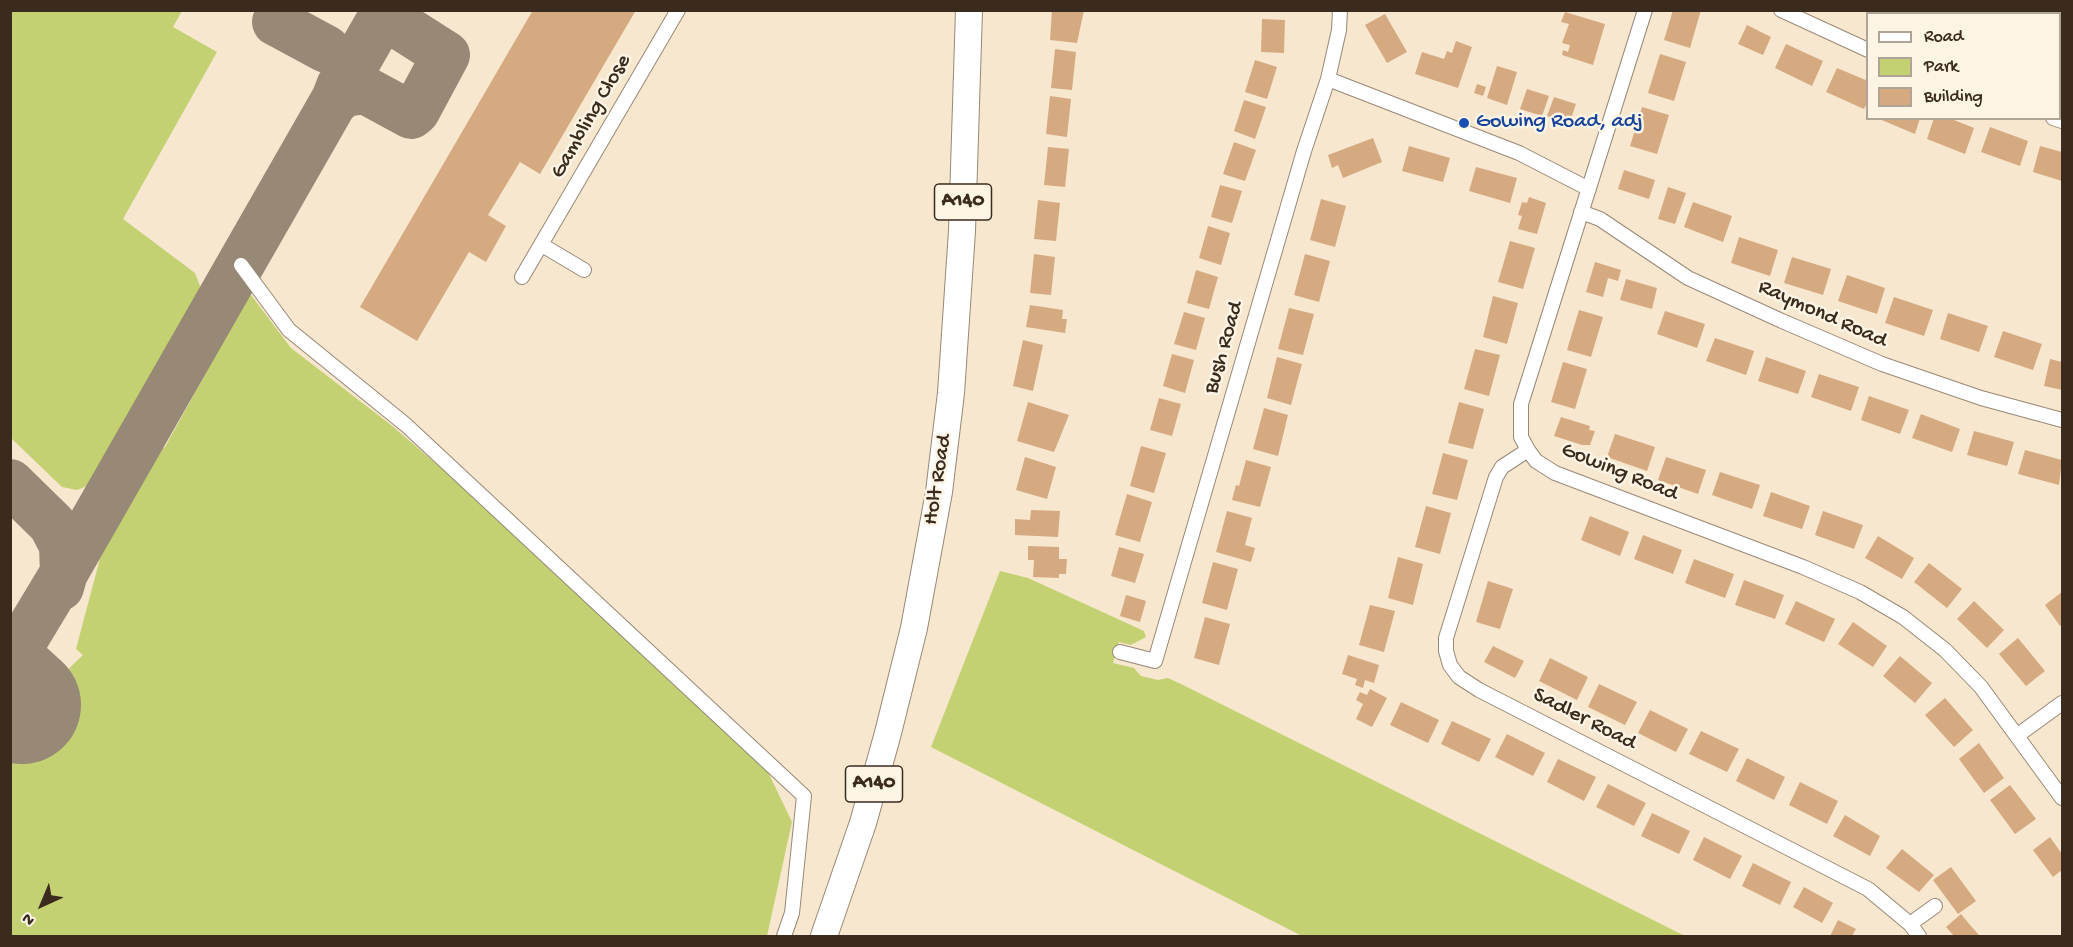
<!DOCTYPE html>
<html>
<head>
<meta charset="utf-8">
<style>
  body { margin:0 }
  #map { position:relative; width:2073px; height:947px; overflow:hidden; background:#f6e7ce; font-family:"Gochi Hand",sans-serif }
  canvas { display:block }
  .frame { position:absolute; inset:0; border:12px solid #3b2a1e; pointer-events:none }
  .legend { position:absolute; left:1866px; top:12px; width:195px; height:108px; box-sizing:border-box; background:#fcf5e5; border:2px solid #afa495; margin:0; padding:8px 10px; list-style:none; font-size:18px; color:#3b2a1e }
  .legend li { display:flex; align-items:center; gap:12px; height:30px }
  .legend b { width:30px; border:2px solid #afa495 }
  .north { position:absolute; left:12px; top:875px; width:60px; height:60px; -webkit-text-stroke:4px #fcf5e5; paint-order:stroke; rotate:224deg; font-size:16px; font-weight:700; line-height:24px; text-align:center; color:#3b2a1e }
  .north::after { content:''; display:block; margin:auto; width:21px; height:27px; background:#3b2a1e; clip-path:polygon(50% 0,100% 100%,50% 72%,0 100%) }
</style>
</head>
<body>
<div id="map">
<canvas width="2073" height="947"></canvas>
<div class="frame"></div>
<ul class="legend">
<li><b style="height:8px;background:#fff"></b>Road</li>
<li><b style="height:16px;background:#c3d173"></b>Park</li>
<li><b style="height:16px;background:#d6aa80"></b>Building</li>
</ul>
<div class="north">N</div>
</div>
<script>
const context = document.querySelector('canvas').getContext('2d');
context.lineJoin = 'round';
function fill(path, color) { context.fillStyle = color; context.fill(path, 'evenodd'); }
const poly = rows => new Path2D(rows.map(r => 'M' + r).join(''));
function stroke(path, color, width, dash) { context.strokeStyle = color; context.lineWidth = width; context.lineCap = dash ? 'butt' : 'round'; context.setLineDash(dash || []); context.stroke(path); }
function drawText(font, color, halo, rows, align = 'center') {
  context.font = font + ' "Gochi Hand",sans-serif'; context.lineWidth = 5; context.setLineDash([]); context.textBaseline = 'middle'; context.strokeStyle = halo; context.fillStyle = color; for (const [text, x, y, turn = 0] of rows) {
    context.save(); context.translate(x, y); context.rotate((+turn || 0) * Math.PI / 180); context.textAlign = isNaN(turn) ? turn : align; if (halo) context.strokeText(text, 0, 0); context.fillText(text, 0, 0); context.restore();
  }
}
fill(poly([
  [10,11,182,11,173,27,217,52,123,219,195,273,200,286,199,294,90,485,77,490,62,487,11,438],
  [245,287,291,348,391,425,462,486,768,772,792,822,767,936,11,936,11,724,83,655,76,649,103,547,133,497,150,455,165,447,207,371,204,358],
  [1000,571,1028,578,1144,631,1146,637,1131,645,1119,642,1113,663,1134,668,1141,676,1158,680,1168,678,1183,685,1685,936,1302,936,931,747]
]), '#c3d173');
stroke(poly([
  [276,22,326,49],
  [341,84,334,102,344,93,365,90,411,115,416,111,446,55,402,27,393,10],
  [10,483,52,524,63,545,64,573,60,587],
  [10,652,23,641,64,573,386,10]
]), '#988876', 48);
stroke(poly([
  [10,694,22,705]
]), '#988876', 118);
fill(poly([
  [533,10,636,10,540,174,520,162,488,215,506,226,486,262,469,252,417,341,360,307],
  [1052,10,1084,10,1077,43,1050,40],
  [1673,10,1701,10,1690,48,1664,40],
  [1877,10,1921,10,1920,14,1875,14],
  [1565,12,1605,24,1593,65,1562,55,1563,50,1568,52,1570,45,1562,43,1569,24,1561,22],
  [1385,14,1407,52,1387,63,1365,25],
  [1262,19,1285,20,1284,53,1261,52],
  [1747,25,1771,37,1763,55,1738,44],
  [1456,41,1472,47,1458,88,1415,74,1422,52,1444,59,1447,51,1452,53],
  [1786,44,1823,61,1812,86,1775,68],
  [1055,49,1076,52,1072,90,1051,88],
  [1660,54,1686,62,1674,101,1648,93],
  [2060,59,2062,60,2062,89,2060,88],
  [1255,60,1277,67,1267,99,1245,92],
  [1497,66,1517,72,1507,105,1487,98],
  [1837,68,1868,81,1868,101,1864,109,1826,92],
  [1477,84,1486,87,1483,96,1474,93],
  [1527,89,1549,96,1542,116,1520,109],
  [1050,96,1071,99,1067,137,1046,134],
  [1554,97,1576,104,1569,124,1547,116],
  [1244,100,1266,107,1255,139,1234,131],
  [1642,107,1669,115,1657,154,1630,146],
  [1877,118,1920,118,1915,134],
  [1934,118,1949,118,1974,128,1965,154,1927,139],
  [1990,127,2028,141,2020,166,1981,152],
  [1373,138,1382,162,1343,178,1338,165,1332,168,1328,155],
  [1234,142,1256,150,1245,181,1223,174],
  [1409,146,1450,158,1443,182,1402,171],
  [2040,146,2062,152,2062,181,2033,172],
  [1048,147,1069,149,1065,187,1044,185],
  [1476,167,1517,178,1510,203,1469,191],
  [1624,170,1655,180,1649,199,1618,189],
  [1220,185,1242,191,1232,223,1211,217],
  [1668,187,1686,193,1675,224,1658,219],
  [1529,197,1546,203,1537,234,1518,229,1522,216,1518,215,1522,202,1527,203],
  [1321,199,1346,206,1335,247,1310,240],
  [1038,200,1060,203,1056,241,1034,239],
  [1693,202,1732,216,1723,242,1684,227],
  [1208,226,1230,233,1221,265,1199,258],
  [1739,237,1778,250,1770,276,1731,263],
  [1510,241,1535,248,1523,289,1498,282],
  [1034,254,1055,257,1051,295,1030,293],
  [1305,254,1330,261,1319,302,1294,295],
  [1792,257,1831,269,1823,295,1784,283],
  [1595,262,1621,270,1618,281,1608,278,1603,297,1586,292],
  [1196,270,1218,277,1209,309,1187,303],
  [1847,275,1885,288,1877,314,1838,301],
  [1626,279,1657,288,1652,309,1620,300],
  [1493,296,1518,303,1507,344,1483,337],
  [1894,297,1933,310,1924,336,1885,323],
  [1030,305,1063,310,1062,319,1067,319,1065,333,1026,327],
  [1289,308,1314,314,1303,355,1278,349],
  [1579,310,1603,317,1591,357,1567,350],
  [1665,311,1705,324,1697,348,1657,334],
  [1184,312,1205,318,1196,350,1174,344],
  [1948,313,1988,326,1979,352,1940,339],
  [2003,331,2042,344,2033,370,1994,357],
  [1715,338,1754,351,1746,375,1706,361],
  [1023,340,1043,345,1033,391,1013,386],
  [1475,349,1500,355,1489,396,1464,389],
  [1172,354,1194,360,1185,393,1163,386],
  [1277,357,1302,364,1291,405,1267,398],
  [1766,357,1806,371,1798,394,1758,381],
  [2050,359,2062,362,2062,390,2044,386],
  [1563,362,1587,369,1575,409,1551,402],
  [1819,374,1859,387,1851,411,1811,397],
  [1869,396,1909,410,1900,434,1861,420],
  [1159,398,1181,404,1172,436,1150,430],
  [1028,402,1069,415,1054,452,1017,441],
  [1459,402,1484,409,1473,449,1448,443],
  [1264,408,1288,415,1278,456,1253,449],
  [1921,414,1960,429,1952,452,1912,438],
  [1561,417,1590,426,1589,430,1595,431,1590,445,1582,445,1554,436],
  [1974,431,2014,442,2007,466,1967,455],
  [1615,434,1655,447,1647,471,1607,457],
  [1141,446,1166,453,1154,493,1130,486],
  [2025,450,2062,460,2059,485,2018,474],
  [1443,453,1468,460,1457,500,1432,494],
  [1025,457,1056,467,1047,499,1016,490],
  [1666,457,1706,470,1698,494,1658,480],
  [1246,460,1271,467,1260,507,1232,500,1236,485,1239,486],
  [1720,472,1760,485,1752,509,1712,495],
  [1771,492,1810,506,1802,529,1763,516],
  [1127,494,1152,502,1140,542,1115,535],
  [1426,506,1451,513,1440,554,1415,547],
  [1031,510,1060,511,1058,537,1015,535,1015,519,1030,520],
  [1227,511,1252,518,1245,545,1255,548,1251,562,1216,552],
  [1823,511,1863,525,1854,549,1815,535],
  [1590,516,1629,532,1620,556,1581,540],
  [1643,535,1682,550,1673,574,1634,559],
  [1878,536,1914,558,1902,579,1865,558],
  [1028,546,1059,547,1059,559,1067,559,1066,574,1059,574,1059,578,1033,577,1034,560,1028,560],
  [1119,547,1144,554,1135,583,1111,576],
  [1398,557,1423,564,1413,605,1388,598],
  [1694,559,1734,574,1725,598,1685,583],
  [1213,562,1238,569,1227,610,1202,603],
  [1929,563,1962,589,1947,608,1914,582],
  [1744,580,1784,595,1775,619,1735,605],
  [1488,581,1513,589,1500,629,1476,622],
  [2062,592,2062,624,2060,626,2045,605],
  [1126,595,1146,601,1140,622,1120,616],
  [1796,601,1835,619,1824,642,1785,624],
  [1974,601,2004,630,1987,648,1957,619],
  [1370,605,1395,611,1384,652,1359,645],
  [1205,617,1230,624,1219,665,1194,658],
  [1853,622,1887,646,1873,667,1838,644],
  [2018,638,2045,671,2026,686,1999,654],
  [1493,646,1524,661,1515,678,1484,662],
  [1348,655,1379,665,1374,683,1365,680,1363,688,1355,685,1357,679,1342,674],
  [1900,656,1932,683,1915,703,1883,676],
  [1550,658,1588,677,1577,700,1539,681],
  [1599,684,1637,702,1625,725,1588,707],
  [1370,689,1387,698,1372,727,1356,719,1363,704,1356,700,1360,692,1367,695],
  [1945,698,1973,730,1954,747,1925,715],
  [1401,702,1439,720,1428,743,1390,725],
  [1650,710,1688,729,1676,752,1638,733],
  [1452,721,1491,739,1479,762,1441,744],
  [1701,731,1739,749,1727,772,1689,754],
  [1507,734,1545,753,1533,776,1495,757],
  [1979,743,2004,778,1984,793,1959,759],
  [1747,758,1785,777,1774,800,1736,781],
  [1558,759,1596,777,1584,801,1547,782],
  [1800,782,1838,801,1827,824,1789,805],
  [1608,784,1646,803,1634,826,1596,807],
  [2010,785,2036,819,2015,834,1990,800],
  [1652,813,1690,831,1679,854,1641,836],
  [1845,815,1880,836,1870,856,1833,836],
  [1704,837,1742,856,1730,879,1693,860],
  [2050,837,2062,854,2062,870,2053,877,2033,850],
  [1902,849,1934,875,1919,892,1886,868],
  [1753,863,1791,882,1780,905,1742,886],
  [1951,867,1976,901,1958,914,1933,880],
  [1804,887,1833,903,1822,923,1793,907],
  [1961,914,1970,925,1980,936,1954,936,1946,927],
  [1838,920,1856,929,1852,936,1830,936]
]), '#d6aa80');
const street = poly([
  [1645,10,1521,404,1521,437,1528,450,1536,461,1555,473,1803,567,1860,592,1903,617,1945,650,1981,687,2062,798],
  [1781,10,1868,50],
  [1328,79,1519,153,1589,189],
  [2053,118,2062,121],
  [1581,212,1600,219,1688,278,1782,321,1882,364,1981,398,2062,420],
  [542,245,584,270],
  [241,265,289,330,406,425,804,796,792,913,784,936],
  [522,277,678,10],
  [1528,450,1502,467,1496,477,1446,638,1446,651,1450,665,1459,677,1479,690,1868,889,1910,924,1919,936],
  [1120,652,1155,661,1304,151,1328,79,1339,30,1340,10],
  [2018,735,2062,703],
  [1910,924,1935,906]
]);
const highway = poly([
  [824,936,863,823,888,733,914,628,939,492,951,393,962,231,969,10]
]);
stroke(street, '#988876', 16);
stroke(highway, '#988876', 28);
stroke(street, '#fff', 14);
stroke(highway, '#fff', 26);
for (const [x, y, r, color] of [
  [1464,123,6,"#1a4fb4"]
]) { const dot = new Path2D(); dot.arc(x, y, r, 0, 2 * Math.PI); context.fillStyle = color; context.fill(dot); stroke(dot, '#fcf5e5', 2); }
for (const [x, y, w] of [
  [963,202,57],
  [874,784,57]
]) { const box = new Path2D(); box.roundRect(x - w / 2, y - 18, w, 36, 4.5); context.fillStyle = '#fcf5e5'; context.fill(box); stroke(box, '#3b2a1e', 1.5); }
drawText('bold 21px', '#3b2a1e', null, [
  ["A140",963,202],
  ["A140",874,784]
]);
drawText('22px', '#3b2a1e', '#fcf5e5', [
  ["Gambling Close",592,117,-60],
  ["Raymond Road",1822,315,24],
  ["Bush Road",1225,348,-74],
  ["Gowing Road",1619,473,22],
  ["Holt Road",939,480,-81],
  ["Sadler Road",1584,720,27]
]);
drawText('22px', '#164399', '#fcf5e5', [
  ["Gowing Road, adj",1476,123]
], 'left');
</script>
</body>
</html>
